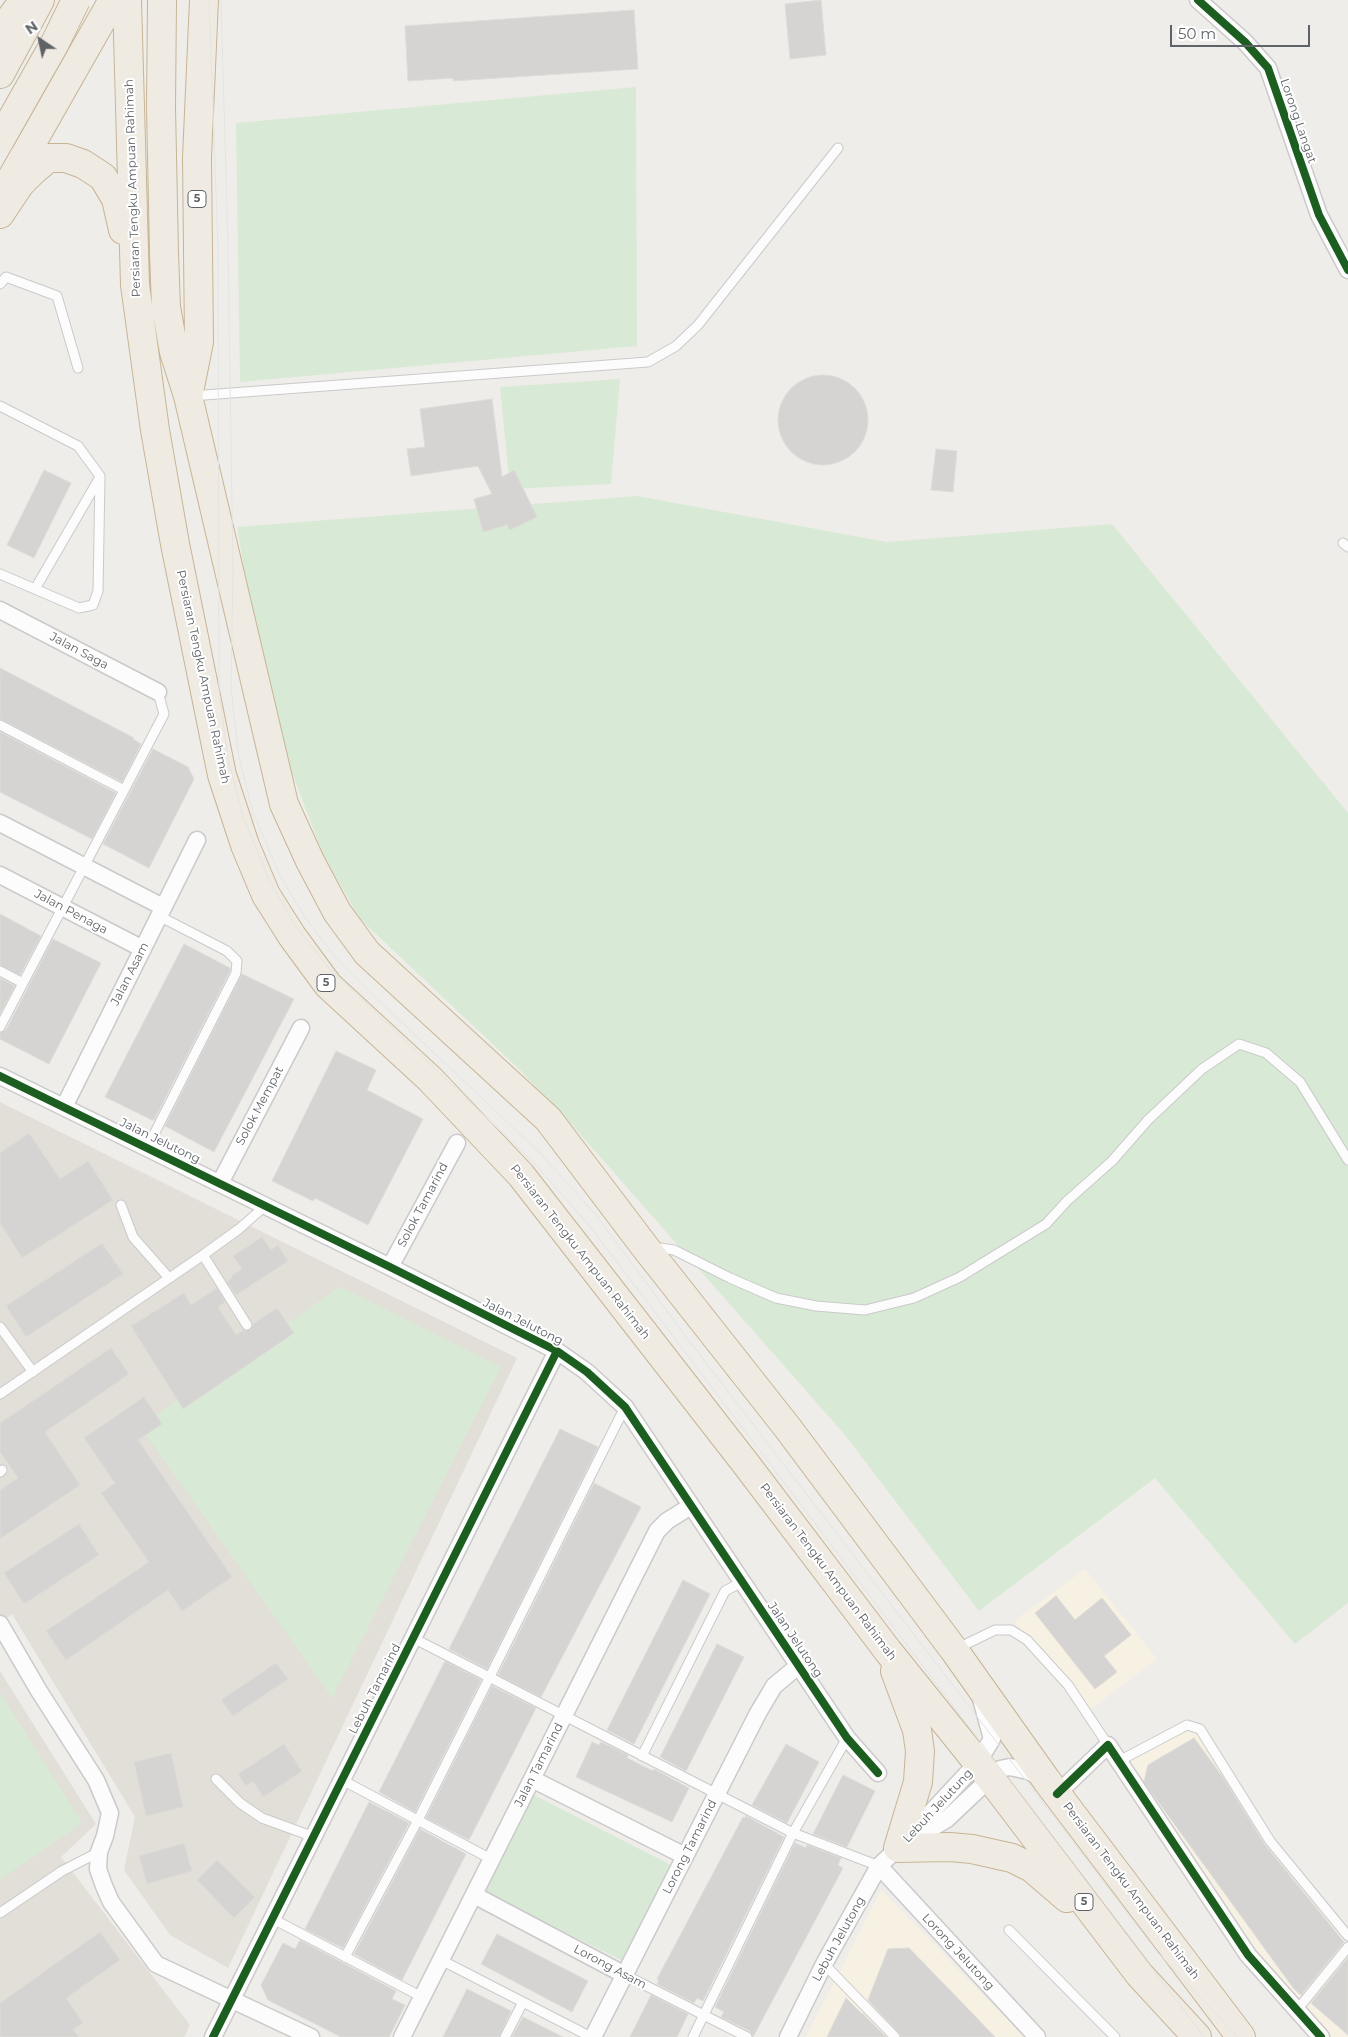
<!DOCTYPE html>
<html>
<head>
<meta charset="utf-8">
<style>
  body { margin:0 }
  #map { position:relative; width:1348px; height:2037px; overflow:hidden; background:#efede9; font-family:Montserrat,sans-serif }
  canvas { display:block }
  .north { position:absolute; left:15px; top:15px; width:50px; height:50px; -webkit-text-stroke:4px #fff; paint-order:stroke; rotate:326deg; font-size:14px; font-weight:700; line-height:20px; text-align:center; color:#5e6367 }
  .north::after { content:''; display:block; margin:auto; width:18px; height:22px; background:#5e6367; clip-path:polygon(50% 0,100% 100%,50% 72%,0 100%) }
  .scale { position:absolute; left:1170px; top:25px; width:140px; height:22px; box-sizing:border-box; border:2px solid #5e6367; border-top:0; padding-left:6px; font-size:15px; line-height:18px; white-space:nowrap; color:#5e6367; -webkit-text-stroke:4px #fff; paint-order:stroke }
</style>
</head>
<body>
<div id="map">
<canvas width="1348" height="2037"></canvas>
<div class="north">N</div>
<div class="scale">50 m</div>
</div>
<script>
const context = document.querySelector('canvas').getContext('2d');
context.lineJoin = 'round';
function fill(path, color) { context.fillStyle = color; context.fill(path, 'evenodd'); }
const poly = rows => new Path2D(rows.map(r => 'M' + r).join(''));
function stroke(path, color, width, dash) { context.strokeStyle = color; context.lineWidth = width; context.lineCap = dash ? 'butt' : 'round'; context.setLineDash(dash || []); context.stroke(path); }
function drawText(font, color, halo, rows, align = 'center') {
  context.font = font + ' Montserrat,sans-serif'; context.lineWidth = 4; context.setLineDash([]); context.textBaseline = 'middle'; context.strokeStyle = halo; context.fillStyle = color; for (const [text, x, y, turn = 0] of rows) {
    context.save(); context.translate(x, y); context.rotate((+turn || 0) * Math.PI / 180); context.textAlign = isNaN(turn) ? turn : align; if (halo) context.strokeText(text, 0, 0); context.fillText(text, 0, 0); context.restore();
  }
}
fill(poly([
  [1085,1569,1157,1659,1083,1715,1014,1621],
  [1187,1730,1198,1732,1267,1842,1348,1942,1348,2037,1331,2037,1259,1956,1127,1762],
  [881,1890,1024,2037,806,2037]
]), '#f7f1e4');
fill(poly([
  [0,1102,517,1358,228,1968,170,1935,124,1870,135,1817,12,1614,0,1623],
  [0,1671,96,1824,61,1857,190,2025,184,2037,0,2037]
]), '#e2dfd9');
fill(poly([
  [636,87,637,346,240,382,236,123],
  [620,379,611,484,510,489,500,387],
  [637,496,887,542,1112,524,1348,813,1348,1603,1295,1644,1155,1478,979,1611,845,1435,572,1125,519,1069,359,918,323,854,282,747,246,580,237,527],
  [340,1287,501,1367,332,1698,140,1426],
  [0,1692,82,1823,0,1880],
  [534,1795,671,1865,623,1961,484,1892]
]), '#d8ead5');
const building = poly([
  [821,0,826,55,790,59,785,4,821,0],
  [634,10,638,69,453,81,453,78,408,81,405,26,634,10],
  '778 420a45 45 0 1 1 90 0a45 45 0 1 1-90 0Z',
  [492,399,502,477,514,470,537,517,510,530,507,525,483,532,474,499,492,494,478,466,411,476,407,449,425,447,420,409,492,399],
  [936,449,957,451,953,492,931,490,936,449],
  [44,470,71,483,34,558,7,545,44,470],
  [0,668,134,738,133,739,141,744,122,782,0,719,0,668],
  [0,732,116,793,92,839,0,792,0,732],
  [153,749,188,767,194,779,149,868,103,844,153,749],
  [0,914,41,936,20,975,0,965,0,914],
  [53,939,101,963,49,1064,0,1039,0,1033,6,1030,53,939],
  [184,944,230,968,230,971,154,1120,152,1120,105,1097,184,944],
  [242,974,294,999,214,1152,165,1126,242,974],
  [0,978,15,986,0,1014,0,978],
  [336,1051,376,1070,367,1090,423,1119,368,1225,315,1198,313,1201,272,1181,336,1051],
  [29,1133,60,1179,88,1161,113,1200,22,1258,0,1223,0,1153,29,1133],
  [262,1237,271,1250,278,1245,288,1261,236,1295,227,1282,232,1278,231,1276,242,1269,233,1256,262,1237],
  [102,1243,123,1274,26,1337,6,1306,102,1243],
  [217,1288,225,1302,218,1307,236,1335,244,1330,251,1330,253,1324,277,1308,294,1333,183,1409,131,1326,184,1293,191,1305,217,1288],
  [111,1348,129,1374,45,1432,80,1485,0,1539,0,1490,18,1478,0,1452,0,1423,111,1348],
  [144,1397,162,1424,138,1440,232,1577,182,1611,168,1590,66,1660,46,1631,149,1562,101,1493,115,1483,84,1438,144,1397],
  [560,1429,598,1447,487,1669,449,1649,560,1429],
  [594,1483,641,1507,541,1697,498,1675,594,1483],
  [79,1524,99,1555,24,1604,4,1573,79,1524],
  [683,1580,710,1594,634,1744,607,1730,683,1580],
  [1056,1596,1075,1620,1102,1598,1131,1635,1104,1656,1117,1672,1095,1689,1035,1613,1056,1596],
  [717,1644,744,1657,686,1771,660,1757,717,1644],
  [445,1661,481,1680,415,1812,379,1792,445,1661],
  [276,1663,288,1679,233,1716,221,1700,276,1663],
  [492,1686,536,1708,469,1840,426,1818,492,1686],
  [1194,1738,1224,1779,1265,1845,1344,1942,1301,1995,1294,1989,1144,1782,1148,1765,1194,1738],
  [592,1742,599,1745,601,1742,628,1755,627,1758,653,1771,654,1769,689,1788,672,1822,576,1777,592,1742],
  [284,1744,302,1771,263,1797,253,1781,246,1786,238,1774,284,1744],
  [786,1744,819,1762,787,1823,752,1805,786,1744],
  [171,1753,183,1807,146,1816,134,1762,171,1753],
  [843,1775,875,1791,847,1847,813,1834,843,1775],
  [369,1802,409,1823,343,1948,305,1929,369,1802],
  [746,1816,784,1837,703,2001,697,1998,694,2003,657,1984,659,1980,657,1979,743,1817,745,1818,746,1816],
  [420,1829,466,1854,402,1980,354,1954,420,1829],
  [184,1843,192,1871,147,1884,139,1856,184,1843],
  [795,1843,806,1848,807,1845,841,1858,838,1865,843,1868,753,2037,750,2031,721,2017,724,2012,715,2007,795,1843],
  [217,1860,255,1897,234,1918,197,1880,217,1860],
  [100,1932,120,1960,66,1998,83,2023,73,2029,79,2037,0,2037,0,2003,100,1932],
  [497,1934,588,1981,572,2012,481,1964,497,1934],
  [300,1940,396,1991,392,1999,405,2005,389,2037,341,2037,268,2000,261,1985,283,1943,295,1949,300,1940],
  [909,1948,943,1983,995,2037,901,2037,899,2033,868,2000,888,1949,909,1948],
  [1348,1957,1348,2035,1311,2003,1348,1957],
  [467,1989,511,2011,499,2037,443,2037,467,1989],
  [651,1995,688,2014,677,2037,630,2037,651,1995],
  [846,1998,862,2014,862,2013,886,2037,827,2037,846,1998],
  [523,2017,563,2037,512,2037,523,2017]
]);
fill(building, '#d5d4d2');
stroke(building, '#dedcd8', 1);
const lane = poly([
  [0,284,6,277,57,296,78,368],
  [191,396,648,362,676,346,698,325,838,148],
  [0,406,78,446,100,476,98,591,93,605,79,608,0,574],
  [1343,543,1348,547],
  [35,589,100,477],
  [0,725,124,790],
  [0,971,23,983],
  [0,1027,164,714,158,692],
  [147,1148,236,973,237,961,227,951,159,916],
  [121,1205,133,1237,169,1278],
  [653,1247,674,1250,730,1278,776,1298,816,1306,865,1310,914,1298,960,1277,1046,1224,1067,1201,1112,1161,1148,1120,1202,1069,1239,1044,1266,1053,1300,1082,1348,1160],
  [203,1255,247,1325],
  [0,1327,33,1372],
  [0,1394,203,1255,239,1229,265,1206],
  [0,1472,2,1470],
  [413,1638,793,1833,879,1866],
  [956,1649,995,1630,1011,1630,1027,1640,1068,1685,1108,1745],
  [642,1756,725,1591,742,1582],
  [1119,1761,1187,1725,1200,1729,1270,1841,1348,1936],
  [216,1779,240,1803,262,1818,314,1837],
  [342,1780,491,1859],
  [0,1913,62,1871,99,1852],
  [273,1919,422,1997],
  [1009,1930,1115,2037],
  [345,1957,418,1820,625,1407],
  [441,1960,591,2037],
  [824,1964,895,2037],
  [625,1975,747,2037],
  [1297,2010,1348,1947],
  [505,2037,523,2002],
  [693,2037,793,1833,847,1738]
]);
const street = poly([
  [1198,0,1245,42,1268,68,1319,215,1348,270],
  [0,610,158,692],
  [0,823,163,907],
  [0,875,143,949],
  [0,1076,390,1267,557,1351,587,1372,625,1407,847,1738,878,1773],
  [64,1107,197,840],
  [220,1183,301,1028],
  [390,1267,457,1143],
  [0,1624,39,1691,96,1780,110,1813,105,1836,99,1852,98,1869,104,1886,111,1902,156,1964,311,2037],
  [532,1779,685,1856],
  [1057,1794,1108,1745,1248,1955,1321,2037],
  [915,1838,947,1819,1000,1769,1010,1767,1028,1771,1041,1778],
  [879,1866,1037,2037],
  [474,1895,625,1975],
  [213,2037,557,1351],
  [402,2037,657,1531,667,1521,691,1506],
  [593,2037,758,1713,774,1686,798,1666],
  [788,2037,824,1964,879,1866,898,1848,978,1762,992,1739,981,1699]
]);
const highway = poly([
  [127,0,135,285,155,430,175,544,222,775,245,845,266,895,292,936,328,985,430,1079,521,1175,746,1464,888,1651,990,1778,1139,1974,1197,2037],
  [162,0,161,107,164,253,166,307,174,352,188,396,284,804,310,861,337,912,367,953,548,1119,645,1247,787,1427,954,1650,1047,1781,1241,2037],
  [0,33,24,0],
  [0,74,40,0],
  [10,181,113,0],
  [0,214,20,184,34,170,48,158,66,158,83,164,103,177,116,199,123,230],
  [189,392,199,342,197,158,204,0],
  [895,1671,917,1730,920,1751,918,1782,898,1848,950,1847,972,1849,1012,1858,1032,1868,1067,1898]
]);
stroke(lane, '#cacaca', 11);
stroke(street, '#cacaca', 19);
stroke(highway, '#c7b495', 30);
stroke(lane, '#fdfcfc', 9);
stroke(street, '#fdfcfc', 16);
stroke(highway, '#f0ebe2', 28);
stroke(poly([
  [209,0,218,247,219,690,228,759,243,816,269,880,295,925,328,967,532,1161,588,1224,1204,2037],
  [221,0,228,246,233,571,231,688,238,752,252,810,280,876,306,919,336,958,381,1003,539,1152,596,1215,687,1338,1158,1953,1238,2037]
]), '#e3e4e3', 1);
const highwayBridge = poly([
  [0,140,55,43,76,0]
]);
stroke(highwayBridge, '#c7b495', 30, []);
stroke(highwayBridge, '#f0ebe2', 28);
stroke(poly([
  [1198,0,1245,42,1268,68,1319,215,1348,270],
  [0,1076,390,1267,557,1351,587,1372,625,1407,847,1738,878,1773],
  [1057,1794,1108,1745,1248,1955,1321,2037],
  [213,2037,557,1351]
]), '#1b5e20', 8);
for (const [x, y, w] of [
  [197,199,18],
  [326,983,18],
  [1084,1902,18]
]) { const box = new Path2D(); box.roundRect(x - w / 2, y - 8.5, w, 17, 4); context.fillStyle = '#fff'; context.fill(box); stroke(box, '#5e6367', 1); }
drawText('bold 11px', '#5e6367', null, [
  ["5",197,199],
  ["5",326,983],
  ["5",1084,1902]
]);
drawText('12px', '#5e6367', '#fff', [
  ["Lorong Langat",1298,121,71],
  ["Persiaran Tengku Ampuan Rahimah",133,188,-92],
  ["Jalan Saga",79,651,28],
  ["Persiaran Tengku Ampuan Rahimah",203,677,78],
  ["Jalan Penaga",71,912,28],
  ["Jalan Asam",130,974,-63],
  ["Solok Mempat",260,1106,-62],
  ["Jalan Jelutong",160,1141,26],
  ["Solok Tamarind",423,1205,-62],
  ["Persiaran Tengku Ampuan Rahimah",580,1252,52],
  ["Jalan Jelutong",523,1322,27],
  ["Persiaran Tengku Ampuan Rahimah",828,1572,53],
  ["Jalan Jelutong",795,1640,56],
  ["Lebuh Tamarind",375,1689,-63],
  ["Jalan Tamarind",539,1765,-63],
  ["Lebuh Jelutung",938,1806,-47],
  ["Lorong Tamarind",690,1847,-63],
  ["Persiaran Tengku Ampuan Rahimah",1131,1891,53],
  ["Lebuh Jelutong",839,1939,-61],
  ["Lorong Jelutong",958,1952,47],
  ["Lorong Asam",610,1967,28]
]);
</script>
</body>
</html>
